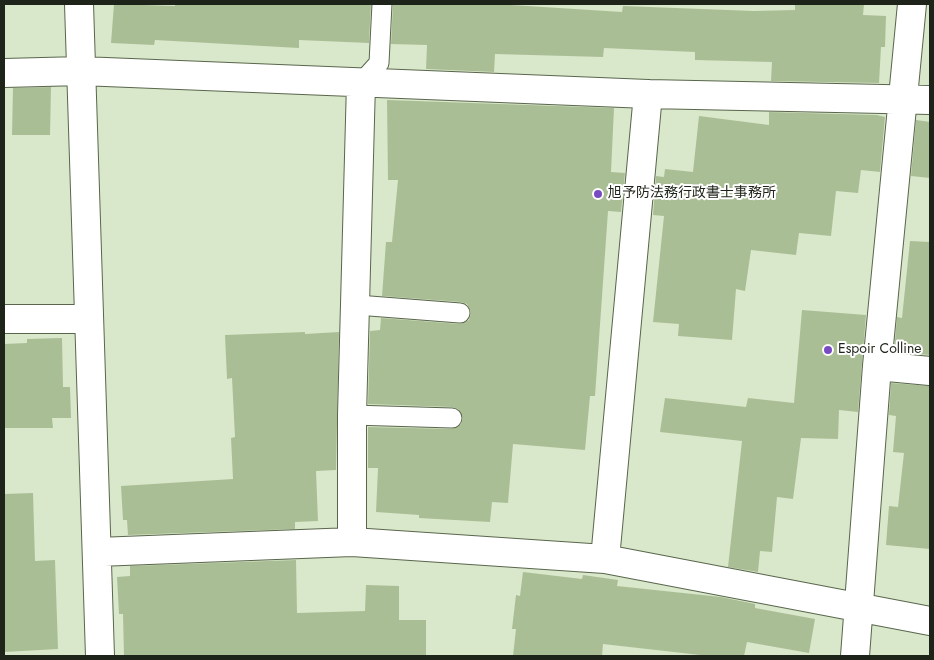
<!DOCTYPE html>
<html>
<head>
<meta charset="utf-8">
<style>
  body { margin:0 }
  #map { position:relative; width:934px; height:660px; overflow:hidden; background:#d9e8ca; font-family:Jost,sans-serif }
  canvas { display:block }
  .frame { position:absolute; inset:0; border:5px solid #1e2419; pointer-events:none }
</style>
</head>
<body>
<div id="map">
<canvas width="934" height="660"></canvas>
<div class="frame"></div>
</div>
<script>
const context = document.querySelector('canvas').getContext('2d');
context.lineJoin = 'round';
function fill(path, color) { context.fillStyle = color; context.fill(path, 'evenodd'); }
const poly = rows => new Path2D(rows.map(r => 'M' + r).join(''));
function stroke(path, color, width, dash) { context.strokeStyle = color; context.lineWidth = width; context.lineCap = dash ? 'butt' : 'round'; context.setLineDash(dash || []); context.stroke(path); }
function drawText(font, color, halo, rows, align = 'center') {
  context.font = font + ' Jost,"Noto Sans JP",sans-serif'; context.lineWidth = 4; context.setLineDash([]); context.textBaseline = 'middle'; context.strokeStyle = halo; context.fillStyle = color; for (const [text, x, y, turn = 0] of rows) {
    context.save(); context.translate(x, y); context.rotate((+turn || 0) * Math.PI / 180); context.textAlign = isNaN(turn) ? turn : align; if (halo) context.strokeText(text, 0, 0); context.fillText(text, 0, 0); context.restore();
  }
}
fill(poly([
  [114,4,175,6,175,4,371,4,369,43,299,40,299,48,155,40,154,45,111,43],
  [393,4,496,4,622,12,623,6,754,11,795,10,795,4,864,4,863,15,886,16,885,47,881,47,879,83,771,81,772,62,695,60,695,52,604,48,603,57,495,54,494,72,426,69,427,45,391,44],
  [51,87,50,135,12,135,13,88],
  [387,100,614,108,611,172,625,173,621,212,608,211,595,396,590,396,585,450,513,444,508,503,492,502,490,522,419,518,419,515,376,512,378,468,368,468,368,427,452,429,461,424,463,418,458,409,452,407,368,404,370,331,380,330,381,318,460,324,469,320,471,313,467,304,461,302,382,296,386,242,392,242,398,180,388,180],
  [769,112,877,115,885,117,880,172,861,170,858,193,836,191,831,236,799,233,796,255,751,250,745,291,736,289,732,340,678,336,679,324,653,322,664,216,653,215,656,176,664,177,665,169,693,172,699,116,769,125],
  [916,120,930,122,930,178,911,176],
  [910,241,930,242,930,355,894,352,897,317,902,318],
  [802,310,866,315,858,412,839,410,838,439,801,438,793,499,777,497,772,552,760,551,758,572,728,567,742,441,660,432,665,398,746,407,748,398,794,403],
  [305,332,305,334,339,332,336,470,316,471,318,521,295,522,295,529,128,535,127,520,123,520,121,486,233,479,231,438,235,437,232,378,227,379,225,335],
  [62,338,63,387,70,387,71,418,52,418,53,428,4,428,4,344,27,343,27,339],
  [891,383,930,386,930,549,886,545,889,506,898,507,904,453,893,452,896,416,889,415],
  [33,493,35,561,55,560,58,649,4,652,4,494],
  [296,560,297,613,365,611,366,585,399,586,399,620,426,620,426,656,124,656,123,614,119,614,117,577,130,576,130,566],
  [523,572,582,579,583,575,618,580,617,586,721,597,755,604,755,608,815,619,809,653,747,642,744,656,709,656,603,644,602,656,513,656,516,629,512,629,516,595,520,596]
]), '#aabe96');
const lane = poly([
  [361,83,379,63,382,4],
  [357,305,460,313],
  [352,415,452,418]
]);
const street = poly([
  [79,4,100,656],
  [4,73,81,71,648,94,930,100],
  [4,319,87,319],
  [877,366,930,371],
  [352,542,352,415,361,83],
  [98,552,352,542,605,559,930,621],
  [605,559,648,94],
  [855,656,877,366,912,4]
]);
stroke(lane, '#59664c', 21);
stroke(street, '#59664c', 30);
stroke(lane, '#fff', 19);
stroke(street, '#fff', 28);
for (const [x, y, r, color] of [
  [598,194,5,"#794bc3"],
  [828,350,5,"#794bc3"]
]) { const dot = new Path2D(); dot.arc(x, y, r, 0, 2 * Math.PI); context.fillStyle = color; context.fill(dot); stroke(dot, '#fff', 2); }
drawText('14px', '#1e2419', '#fff', [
  ["旭予防法務行政書士事務所",608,194],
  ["Espoir Colline",838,350]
], 'left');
</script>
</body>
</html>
